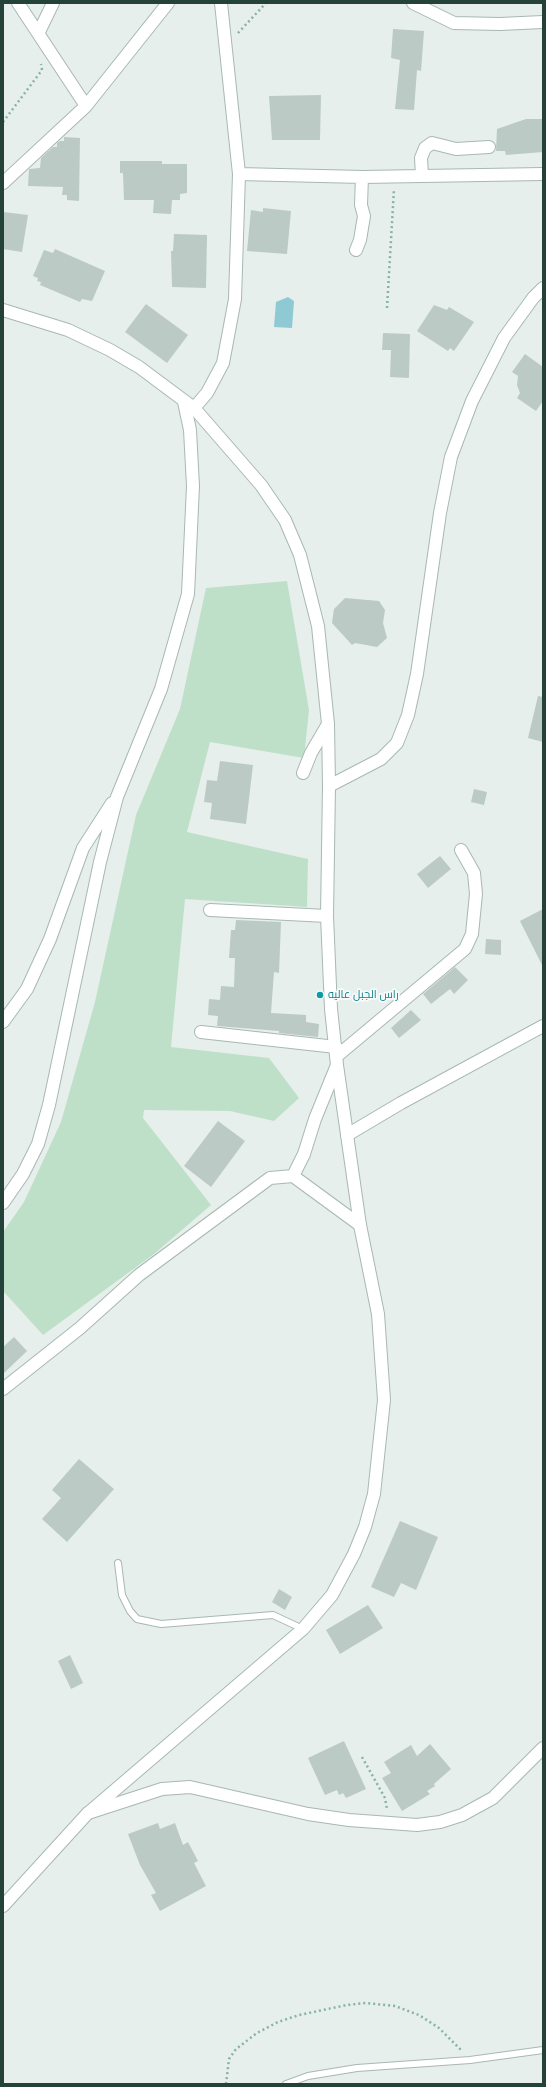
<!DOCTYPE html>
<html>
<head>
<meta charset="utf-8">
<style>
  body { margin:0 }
  #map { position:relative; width:546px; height:2087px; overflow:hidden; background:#e6efeb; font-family:"Golos Text",sans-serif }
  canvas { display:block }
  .frame { position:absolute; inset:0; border:4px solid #24423a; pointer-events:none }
</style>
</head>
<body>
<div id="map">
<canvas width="546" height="2087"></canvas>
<div class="frame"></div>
</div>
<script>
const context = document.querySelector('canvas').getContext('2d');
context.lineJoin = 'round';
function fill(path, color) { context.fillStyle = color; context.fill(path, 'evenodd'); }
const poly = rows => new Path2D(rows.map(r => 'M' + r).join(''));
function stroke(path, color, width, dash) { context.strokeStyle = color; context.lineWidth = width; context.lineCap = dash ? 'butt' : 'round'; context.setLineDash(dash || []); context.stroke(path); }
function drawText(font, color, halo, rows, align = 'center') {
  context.font = font + ' "Golos Text",Cairo,sans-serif'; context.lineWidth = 3.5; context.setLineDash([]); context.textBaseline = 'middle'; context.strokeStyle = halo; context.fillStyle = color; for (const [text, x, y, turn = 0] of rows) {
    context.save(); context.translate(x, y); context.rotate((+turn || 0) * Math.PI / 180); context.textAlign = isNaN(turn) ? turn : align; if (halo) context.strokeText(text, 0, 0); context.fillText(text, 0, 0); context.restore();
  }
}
fill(poly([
  [287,581,309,710,304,758,210,742,187,832,308,859,307,907,185,899,171,1047,269,1058,299,1098,274,1121,230,1111,144,1110,143,1118,211,1205,154,1254,43,1335,3,1291,3,1232,24,1202,61,1122,95,1002,136,815,180,709,206,588]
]), '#bfe0c8');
fill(poly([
  [288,297,294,301,292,328,274,327,276,302]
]), '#8ec9d4');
fill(poly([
  [393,29,424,31,421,71,417,70,414,110,395,109,400,60,391,58],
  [321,95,320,140,272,140,269,96],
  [526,119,543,119,543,152,506,155,505,151,496,151,497,129],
  [64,137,80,138,79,201,67,200,67,195,62,195,63,187,28,186,29,169,40,168,41,158,53,147,57,147,57,143,60,141,64,141],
  [120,161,162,161,162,164,187,164,187,193,180,194,180,200,172,200,171,214,153,213,154,200,124,200,123,173,120,173],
  [263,208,291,211,287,254,247,251,251,210,263,212],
  [3,212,28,215,22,252,3,249],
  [174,234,207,235,206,288,172,287,171,251,173,251],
  [55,249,105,271,92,301,82,299,80,302,40,285,41,282,37,281,38,278,33,276,44,250,53,253],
  [146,304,188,335,167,363,125,332],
  [434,305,447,310,449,307,474,322,454,351,450,348,448,351,417,331],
  [383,333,410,334,409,378,390,377,391,350,382,350],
  [525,354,543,367,543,401,536,411,517,398,520,393,517,385,518,376,512,372],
  [345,598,379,601,385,610,383,623,387,638,377,647,355,643,352,645,332,623,334,609],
  [538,696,543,697,543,742,528,738],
  [220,761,253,765,246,824,210,819,212,803,204,802,207,780,217,781],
  [474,789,487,792,484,805,471,802],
  [440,856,451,869,428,888,417,874],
  [543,909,543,967,520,921],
  [236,920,281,922,279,973,274,972,271,1013,306,1015,306,1022,319,1024,318,1037,279,1033,279,1031,217,1026,218,1016,208,1015,209,999,220,1000,221,986,234,987,235,958,229,958,231,930,235,930],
  [486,939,501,940,501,955,485,954],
  [455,967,468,980,454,994,450,989,431,1004,423,994],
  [411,1010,421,1020,399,1038,391,1028],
  [218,1121,245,1141,211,1187,184,1166],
  [14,1337,27,1351,3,1374,3,1347],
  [79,1459,114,1489,67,1542,42,1519,61,1498,52,1490],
  [400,1521,438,1537,416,1590,401,1583,394,1597,371,1587],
  [279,1589,292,1597,285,1610,272,1602],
  [368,1605,383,1628,340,1654,326,1630],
  [70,1655,83,1683,71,1689,58,1661],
  [344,1741,366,1789,346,1798,343,1793,339,1795,337,1790,325,1795,308,1758],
  [430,1744,451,1769,434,1784,435,1786,427,1791,430,1794,402,1811,382,1778,391,1773,384,1762,411,1745,417,1756],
  [158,1823,160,1829,175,1823,183,1845,188,1842,198,1861,194,1863,206,1886,160,1911,151,1895,156,1893,140,1865,128,1834]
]), '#bbcac4');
const service = poly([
  [118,1563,122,1595,130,1611,137,1619,161,1624,273,1615,303,1629],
  [286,2084,308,2076,357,2068,470,2060,543,2050]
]);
const minor = poly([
  [18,3,86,106],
  [413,3,454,23,500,24,543,22],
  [39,32,53,3],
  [239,174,362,177,543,174],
  [422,176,421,158,425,148,432,143,456,149,489,147],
  [3,183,86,106,168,3],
  [356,250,360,240,364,216,361,205,362,177],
  [194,408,207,393,223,363,235,299,239,174,221,3],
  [303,773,311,753,328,724],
  [329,786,381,759,397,743,408,715,417,674,440,513,451,457,472,401,504,338,533,298,543,288],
  [210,910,327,916],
  [3,1022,27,989,50,939,83,848,112,803],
  [201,1032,336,1047],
  [337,1056,465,949,472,934,476,894,474,873,461,850],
  [347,1135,401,1103,543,1026],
  [293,1176,304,1154,315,1119,337,1065],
  [3,1203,23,1174,38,1144,49,1105,100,862,117,797,161,689,188,594,193,486,190,430,184,402],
  [3,1389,80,1328,139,1275,270,1178,293,1176,360,1225],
  [88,1813,162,1789,190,1787,308,1814,349,1820,417,1825,440,1822,462,1815,493,1798,543,1748]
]);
const tertiary = poly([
  [3,310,68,330,110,350,139,367,194,408,261,485,285,520,300,555,318,626,328,724,329,786,327,916,331,1009,337,1065,360,1225,378,1314,384,1400,374,1494,365,1527,354,1554,332,1595,303,1629,87,1814,3,1906]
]);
stroke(service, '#a8b8b2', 8);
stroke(minor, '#a8b8b2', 14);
stroke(tertiary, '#a8b8b2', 14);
stroke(poly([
  [238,33,266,3],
  [3,122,42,70,41,64],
  [387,308,394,189],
  [362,1757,385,1798,387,1809],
  [226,2084,229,2059,236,2049,257,2033,278,2022,299,2015,347,2005,366,2003,395,2006,419,2015,439,2028,461,2050]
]), '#86b3a5', 2.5, [2, 3]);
stroke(service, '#fff', 6);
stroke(minor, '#fff', 12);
stroke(tertiary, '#fff', 12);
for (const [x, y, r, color] of [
  [320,995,4,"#0f9aa8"]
]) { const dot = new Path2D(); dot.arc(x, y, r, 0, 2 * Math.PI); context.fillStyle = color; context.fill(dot); stroke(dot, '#f7fbf9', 1.5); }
drawText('11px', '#0d838f', '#f7fbf9', [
  ["راس الجبل عاليه",328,995]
], 'left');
</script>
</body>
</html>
